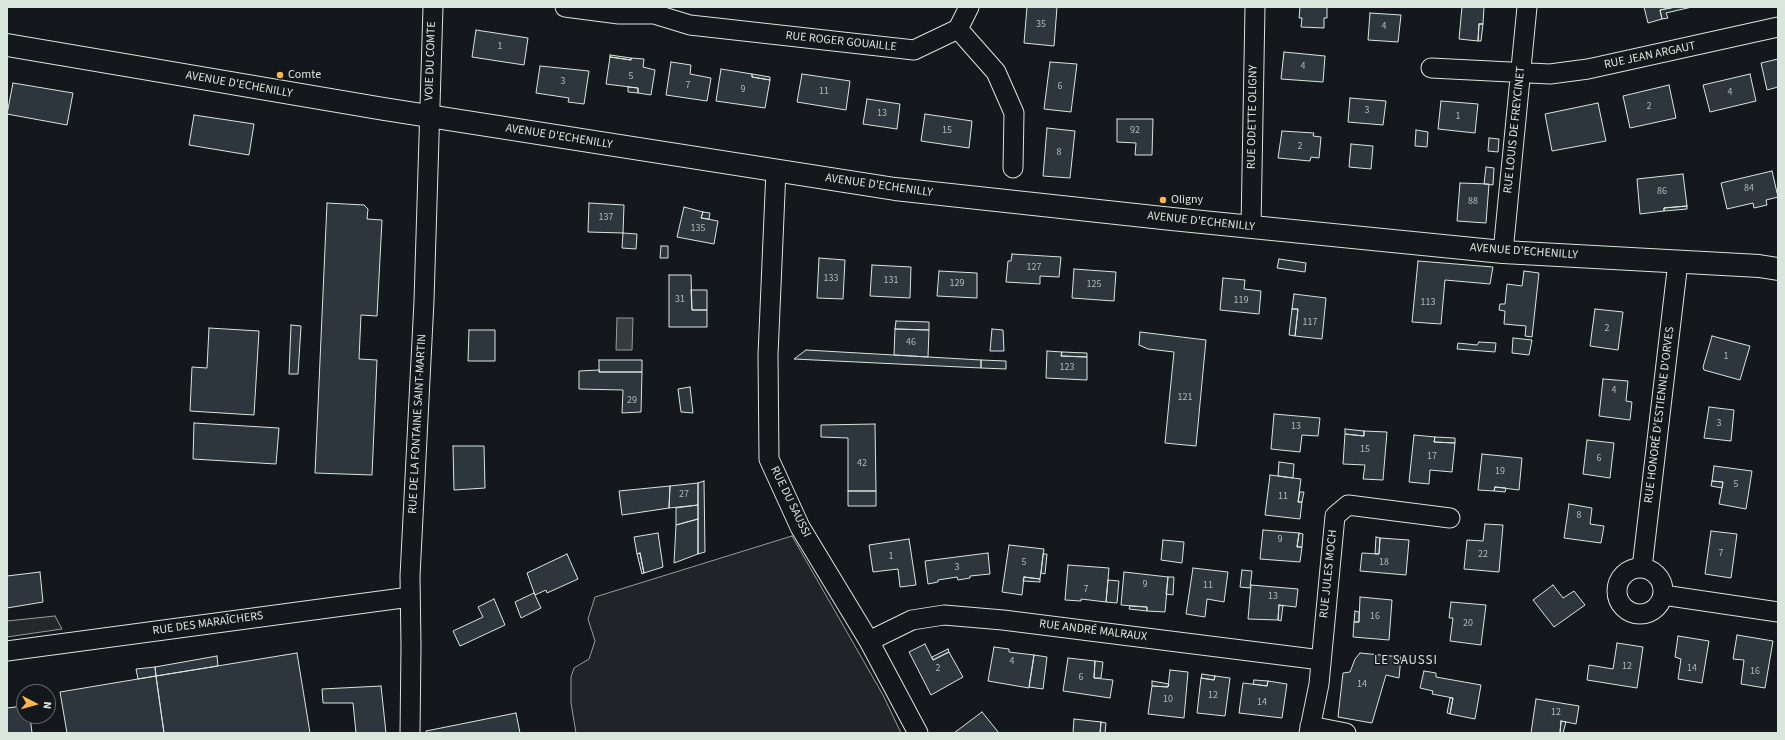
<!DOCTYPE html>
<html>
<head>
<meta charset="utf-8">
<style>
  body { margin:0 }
  #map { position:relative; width:1785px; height:740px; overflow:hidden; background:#14181c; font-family:"Source Sans 3",sans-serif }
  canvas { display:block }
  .frame { position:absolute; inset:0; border:8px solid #d8e6dc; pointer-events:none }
  .north { position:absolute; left:16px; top:684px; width:40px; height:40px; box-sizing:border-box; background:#14181c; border:1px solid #626a69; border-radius:50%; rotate:96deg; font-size:11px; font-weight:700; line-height:16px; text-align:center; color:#d8e6dc }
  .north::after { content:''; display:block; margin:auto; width:14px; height:18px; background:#ffb74d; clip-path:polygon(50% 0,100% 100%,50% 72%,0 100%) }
</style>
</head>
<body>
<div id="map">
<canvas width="1785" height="740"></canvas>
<div class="frame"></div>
<div class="north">N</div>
</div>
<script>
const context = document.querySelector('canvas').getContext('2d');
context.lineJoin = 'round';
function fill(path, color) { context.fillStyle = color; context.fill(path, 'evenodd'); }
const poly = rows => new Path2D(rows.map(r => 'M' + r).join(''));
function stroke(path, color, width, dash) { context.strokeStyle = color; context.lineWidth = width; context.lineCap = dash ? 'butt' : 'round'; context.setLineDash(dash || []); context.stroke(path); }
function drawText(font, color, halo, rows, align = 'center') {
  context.font = font + ' "Source Sans 3",sans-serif'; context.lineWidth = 3; context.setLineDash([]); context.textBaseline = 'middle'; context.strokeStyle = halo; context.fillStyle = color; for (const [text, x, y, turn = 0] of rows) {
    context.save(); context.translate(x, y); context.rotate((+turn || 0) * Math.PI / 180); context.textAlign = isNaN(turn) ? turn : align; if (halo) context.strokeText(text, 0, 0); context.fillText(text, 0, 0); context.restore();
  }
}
const green = poly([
  [792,536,883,695,901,733,576,733,571,703,571,677,574,668,589,659,595,641,588,619,595,597,792,536]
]);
fill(green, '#202428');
stroke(green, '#939e99', 1);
const parking = poly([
  [55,616,62,629,7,637,7,621,55,616]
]);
fill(parking, '#24282b');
stroke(parking, '#939e99', 1);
const water = poly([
  [617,318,633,318,632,350,616,350,617,318]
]);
fill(water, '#363b3e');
stroke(water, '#939e99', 1);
const building = poly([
  [1027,7,1057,7,1054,46,1024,43,1027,7],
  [1300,7,1327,7,1327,18,1324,18,1324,28,1301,27,1302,18,1299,18,1300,7],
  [1462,7,1484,7,1483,24,1479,24,1478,41,1459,39,1462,7],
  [1644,7,1675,7,1660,10,1662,19,1648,23,1644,7],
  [1675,7,1692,7,1666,13,1668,18,1662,19,1660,10,1675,7],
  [1370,13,1401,15,1398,42,1368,40,1370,13],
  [1479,24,1483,24,1481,41,1478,41,1479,24],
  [476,30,528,38,524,65,472,57,476,30],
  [1284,52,1325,56,1323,82,1281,79,1284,52],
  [610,55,631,58,631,60,610,57,610,55],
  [610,57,631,60,631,58,644,59,643,67,655,70,651,95,638,93,638,88,606,84,610,57],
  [1778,59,1778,87,1767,90,1761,63,1778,59],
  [671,62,691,65,690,74,711,78,707,101,666,95,671,62],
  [1050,62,1077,64,1071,112,1044,109,1050,62],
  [540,66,589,71,584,104,568,102,569,98,536,93,540,66],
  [721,69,752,74,752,77,770,80,765,108,716,101,721,69],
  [752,74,770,77,770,80,752,77,752,74],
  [802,74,850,81,846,110,797,102,802,74],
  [1750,74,1756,101,1710,112,1703,85,1750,74],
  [13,83,73,93,67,125,7,114,13,83],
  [1669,85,1676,118,1630,128,1623,96,1669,85],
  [628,87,638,88,638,93,628,92,628,87],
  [1350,98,1386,101,1383,125,1348,122,1350,98],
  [867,99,900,104,897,129,863,124,867,99],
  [1441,101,1478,104,1475,133,1438,129,1441,101],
  [1598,103,1606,141,1552,151,1545,114,1598,103],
  [925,114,972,121,969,148,921,141,925,114],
  [194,115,254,124,249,155,189,145,194,115],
  [1117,119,1153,119,1152,155,1135,155,1136,143,1117,142,1117,119],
  [1047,128,1075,131,1070,178,1043,176,1047,128],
  [1416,130,1428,132,1427,147,1415,146,1416,130],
  [1282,131,1314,133,1313,136,1321,137,1319,158,1311,157,1310,161,1278,158,1282,131],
  [1489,138,1499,139,1498,152,1488,151,1489,138],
  [1351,144,1373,146,1371,169,1349,167,1351,144],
  [1486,167,1494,168,1493,185,1484,184,1486,167],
  [1772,171,1778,197,1766,200,1767,205,1754,208,1753,203,1727,209,1721,183,1772,171],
  [1683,174,1687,206,1664,208,1664,211,1640,214,1637,179,1683,174],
  [1460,183,1489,184,1486,223,1457,221,1460,183],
  [327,203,364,205,368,209,367,219,382,220,377,316,361,315,359,359,377,360,372,475,315,473,327,203],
  [589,203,624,205,623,233,588,232,589,203],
  [1687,206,1687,209,1664,211,1664,208,1687,206],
  [684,207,703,212,701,218,718,221,714,244,677,237,684,207],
  [703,212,710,213,709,219,701,218,703,212],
  [623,233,637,234,636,249,622,248,623,233],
  [661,246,668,246,668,258,660,258,661,246],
  [1012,254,1061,257,1059,277,1040,276,1040,284,1006,282,1008,261,1011,261,1012,254],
  [819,258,845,260,843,299,817,298,819,258],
  [1279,259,1306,263,1305,272,1277,268,1279,259],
  [1418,261,1493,267,1490,284,1445,280,1441,324,1412,322,1418,261],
  [872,265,911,267,910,298,870,296,872,265],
  [1074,269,1116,272,1114,301,1072,298,1074,269],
  [939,271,977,273,977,298,937,296,939,271],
  [1524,271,1539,273,1532,337,1525,336,1526,326,1504,324,1505,311,1499,310,1500,304,1505,304,1507,284,1522,286,1524,271],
  [669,275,691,275,692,310,707,310,707,327,669,327,669,275],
  [1223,278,1245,280,1244,289,1261,291,1259,314,1220,310,1223,278],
  [691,290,707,290,707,310,692,310,691,290],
  [1294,294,1326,298,1322,339,1295,336,1298,309,1292,309,1294,294],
  [1292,309,1298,309,1295,336,1289,335,1292,309],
  [1595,309,1623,312,1618,350,1590,346,1595,309],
  [896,321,929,322,929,330,895,329,896,321],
  [291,325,301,326,298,374,289,374,291,325],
  [209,328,259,331,254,415,190,411,192,367,207,368,209,328],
  [895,329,929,330,928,357,894,355,895,329],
  [992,329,1003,330,1004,351,990,351,992,329],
  [469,330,495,330,495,361,468,361,469,330],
  [1140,332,1206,340,1196,446,1165,443,1174,352,1148,349,1139,345,1140,332],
  [1712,336,1750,346,1740,380,1704,370,1703,367,1712,336],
  [1513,338,1532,340,1529,355,1512,353,1513,338],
  [1479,342,1496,343,1495,352,1457,349,1458,343,1477,345,1479,342],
  [806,350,981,360,981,368,794,359,806,350],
  [1047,351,1062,352,1061,356,1087,357,1087,380,1046,378,1047,351],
  [1062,352,1087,353,1087,357,1061,356,1062,352],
  [599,360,642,360,642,372,599,372,599,360],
  [981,360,1006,361,1006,369,981,368,981,360],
  [599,370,599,372,642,372,641,412,622,413,623,390,579,389,579,371,599,370],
  [1603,379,1628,381,1626,401,1632,402,1630,420,1599,416,1603,379],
  [690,387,693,413,681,412,678,389,690,387],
  [1709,407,1734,410,1731,441,1704,438,1709,407],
  [1274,414,1320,418,1318,436,1302,435,1300,452,1271,449,1274,414],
  [194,423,279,428,276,464,193,459,194,423],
  [875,424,876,491,848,491,848,438,821,437,821,425,875,424],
  [1345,429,1364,431,1364,436,1345,434,1345,429],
  [1364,431,1387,432,1383,480,1363,479,1365,465,1343,464,1345,434,1364,436,1364,431],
  [1414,435,1435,437,1434,442,1455,443,1452,472,1430,470,1429,484,1409,482,1414,435],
  [1435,437,1455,438,1455,443,1434,442,1435,437],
  [1587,440,1614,443,1610,478,1583,474,1587,440],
  [453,446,484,446,485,488,454,490,453,446],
  [1482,454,1522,458,1519,490,1495,487,1494,491,1478,490,1482,454],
  [1279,462,1294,464,1293,478,1278,476,1279,462],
  [1714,466,1752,471,1746,509,1719,504,1723,482,1712,481,1714,466],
  [1270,475,1301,479,1298,502,1302,502,1300,519,1265,515,1270,475],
  [704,481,705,552,698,554,698,483,704,481],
  [1712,481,1723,482,1722,488,1711,486,1712,481],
  [698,483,698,505,669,508,670,486,698,483],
  [670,486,669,508,622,515,619,491,670,486],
  [1495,487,1506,488,1505,492,1494,491,1495,487],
  [848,491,876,491,876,506,848,506,848,491],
  [1300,492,1304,492,1302,502,1298,502,1300,492],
  [1569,504,1592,508,1590,524,1604,526,1601,543,1564,538,1569,504],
  [698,505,698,519,676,525,676,508,698,505],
  [698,519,698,554,674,563,676,525,698,519],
  [1485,524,1503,525,1499,572,1464,569,1467,540,1483,541,1485,524],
  [1263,530,1299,533,1297,547,1302,547,1300,562,1260,559,1263,530],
  [1711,531,1737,534,1731,578,1705,574,1711,531],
  [658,533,663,567,644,573,640,553,637,554,634,537,658,533],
  [1299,533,1303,534,1302,547,1297,547,1299,533],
  [1376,537,1380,538,1379,554,1375,554,1376,537],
  [1380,538,1409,540,1406,575,1360,571,1362,553,1379,554,1380,538],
  [909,539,916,585,900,587,898,569,873,572,869,545,909,539],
  [1163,540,1184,542,1182,563,1161,560,1163,540],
  [1009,545,1044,549,1040,579,1024,577,1022,595,1002,592,1009,545],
  [640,553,644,573,642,574,637,554,640,553],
  [988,553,990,574,970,576,970,578,958,580,957,577,938,580,938,582,928,584,925,561,988,553],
  [567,554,578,579,547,593,546,590,535,595,527,573,567,554],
  [1043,554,1047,554,1045,574,1041,573,1043,554],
  [1068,565,1109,568,1106,602,1081,599,1081,601,1065,600,1068,565],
  [1193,568,1228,572,1224,602,1207,599,1205,617,1186,614,1193,568],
  [1242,570,1252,571,1250,588,1240,587,1242,570],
  [40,572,43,602,7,608,7,576,40,572],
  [1124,572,1168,577,1165,612,1147,611,1147,607,1121,605,1124,572],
  [1024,577,1040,579,1040,582,1023,581,1024,577],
  [1168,577,1174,577,1173,595,1166,594,1168,577],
  [1108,580,1119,581,1117,603,1106,602,1108,580],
  [1251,585,1298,589,1296,607,1279,605,1278,620,1248,619,1251,585],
  [1553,585,1563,598,1574,591,1585,605,1554,627,1533,600,1553,585],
  [534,593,541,608,521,618,515,602,534,593],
  [1360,597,1392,600,1389,640,1353,637,1354,622,1359,622,1360,597],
  [494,599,505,625,460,646,453,631,483,617,478,607,494,599],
  [1451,602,1486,605,1481,645,1450,641,1453,618,1449,618,1451,602],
  [1279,605,1283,606,1281,621,1278,620,1279,605],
  [1130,606,1147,607,1147,611,1129,609,1130,606],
  [1355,611,1359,612,1359,622,1354,622,1355,611],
  [1737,635,1773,641,1765,688,1741,684,1744,660,1733,659,1737,635],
  [1678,636,1709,641,1702,683,1678,679,1681,659,1675,657,1678,636],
  [1617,643,1643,647,1637,688,1587,680,1589,665,1613,669,1617,643],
  [925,644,933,660,949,652,963,677,931,695,909,652,925,644],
  [994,647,1009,649,1009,652,1034,655,1029,688,988,681,994,647],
  [948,649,949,652,933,660,932,657,948,649],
  [297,653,310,733,164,733,156,676,297,653],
  [1360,653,1401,657,1399,678,1386,675,1372,723,1338,717,1343,673,1350,672,1355,659,1360,653],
  [1034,655,1047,657,1043,689,1029,687,1034,655],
  [217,656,218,666,156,676,155,667,217,656],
  [1068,658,1095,661,1094,678,1113,680,1110,698,1063,691,1068,658],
  [1095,661,1103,662,1101,678,1094,678,1095,661],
  [155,667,156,676,138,679,136,669,155,667],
  [1170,670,1188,672,1184,718,1148,714,1152,686,1168,687,1170,670],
  [1424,671,1436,673,1436,677,1481,685,1475,719,1450,714,1453,698,1432,694,1433,691,1420,688,1424,671],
  [1202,674,1215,676,1214,680,1201,678,1202,674],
  [156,676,164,733,67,733,60,692,156,676],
  [1215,676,1230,678,1225,716,1197,713,1201,678,1214,680,1215,676],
  [1254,680,1268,681,1267,686,1253,684,1254,680],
  [1152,681,1169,684,1168,687,1152,686,1152,681],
  [1268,681,1287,684,1282,718,1239,713,1243,683,1267,686,1268,681],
  [381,686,386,733,356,733,353,703,323,703,322,689,381,686],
  [1450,698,1453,698,1450,714,1447,713,1450,698],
  [1536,699,1579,706,1576,724,1561,721,1560,733,1531,733,1536,699],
  [24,706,24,716,30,716,32,733,7,733,7,708,24,706],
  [982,712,999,733,954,733,982,712],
  [516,713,520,733,426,733,426,731,516,713],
  [1074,719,1101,722,1100,733,1073,733,1074,719],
  [1561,721,1566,722,1563,733,1560,733,1561,721],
  [1101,722,1106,723,1105,733,1100,733,1101,722]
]);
fill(building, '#2c363c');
stroke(building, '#d8e6dc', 1);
const street = poly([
  [565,7,619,14,654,14,690,25,914,50,958,29,996,72,1014,113,1013,168],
  [958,29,969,7],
  [1431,68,1550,74,1588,69,1778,27],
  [776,170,768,355,769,459,800,527,869,641,918,733],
  [1251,227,1255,7],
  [1503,252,1527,7],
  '1617 591a23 23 0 1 1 46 0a23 23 0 1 1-46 0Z',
  [1642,568,1678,262],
  [1663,595,1778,612],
  [869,641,912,620,944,615,1003,620,1321,660],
  [7,651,410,597],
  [1310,726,1346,733],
  [410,733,411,646,410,576,424,301,433,7],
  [1309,733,1319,684,1335,516,1348,505,1450,518]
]);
const secondary = poly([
  [7,45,384,109,895,189,1172,219,1503,252,1759,266,1778,269]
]);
stroke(street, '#d8e6dc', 21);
stroke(secondary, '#d8e6dc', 24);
stroke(street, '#14181c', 19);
stroke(secondary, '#14181c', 22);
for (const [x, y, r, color] of [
  [280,75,4,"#ffb74d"],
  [1163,200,4,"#ffb74d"]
]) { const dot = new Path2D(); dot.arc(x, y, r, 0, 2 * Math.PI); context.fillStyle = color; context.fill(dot); stroke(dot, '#14181c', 1.5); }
drawText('10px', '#adbab4', null, [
  ["35",1041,25],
  ["4",1384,27],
  ["1",500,47],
  ["4",1303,67],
  ["5",631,77],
  ["3",563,82],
  ["7",688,86],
  ["6",1060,87],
  ["9",743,90],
  ["11",824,92],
  ["4",1730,93],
  ["2",1649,107],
  ["3",1367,111],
  ["13",882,114],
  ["1",1458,117],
  ["15",947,131],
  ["92",1135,131],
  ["2",1300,147],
  ["8",1059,153],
  ["84",1749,189],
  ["86",1662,192],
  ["88",1473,202],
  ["137",606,218],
  ["135",698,229],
  ["127",1034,268],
  ["133",831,279],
  ["131",891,281],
  ["129",957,284],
  ["125",1094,285],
  ["31",680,300],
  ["119",1241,301],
  ["113",1428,303],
  ["117",1310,323],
  ["2",1607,329],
  ["46",911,343],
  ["1",1726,357],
  ["123",1067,368],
  ["4",1614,391],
  ["121",1185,398],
  ["29",632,401],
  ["3",1719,424],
  ["13",1296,427],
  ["15",1365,450],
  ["17",1432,457],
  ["6",1599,459],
  ["42",862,464],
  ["19",1500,472],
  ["5",1736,485],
  ["27",684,495],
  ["11",1283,497],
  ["8",1579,516],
  ["9",1280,540],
  ["7",1721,554],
  ["22",1483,555],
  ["1",891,557],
  ["5",1024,563],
  ["18",1384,563],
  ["3",957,568],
  ["9",1145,585],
  ["11",1208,586],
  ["7",1086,590],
  ["13",1273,597],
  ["16",1375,617],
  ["20",1468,624],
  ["4",1012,662],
  ["12",1627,667],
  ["2",938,669],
  ["14",1692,669],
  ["16",1755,672],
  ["6",1081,678],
  ["14",1362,685],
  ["12",1213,696],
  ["10",1168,700],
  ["14",1262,703],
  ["12",1556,713]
]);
drawText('12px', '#d8e6dc', '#14181c', [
  ["RUE ROGER GOUAILLE",841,42,6],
  ["RUE JEAN ARGAUT",1650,56,-12],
  ["VOIE DU COMTE",431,61,-88],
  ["AVENUE D'ECHENILLY",239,85,10],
  ["RUE ODETTE OLIGNY",1253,117,-89],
  ["RUE LOUIS DE FREYCINET",1515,130,-84],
  ["AVENUE D'ECHENILLY",559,137,9],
  ["AVENUE D'ECHENILLY",879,186,8],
  ["AVENUE D'ECHENILLY",1201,222,6],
  ["AVENUE D'ECHENILLY",1524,252,4],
  ["RUE HONORÉ D'ESTIENNE D'ORVES",1660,415,-83],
  ["RUE DE LA FONTAINE SAINT-MARTIN",418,424,-87],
  ["RUE DU SAUSSI",790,502,64],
  ["RUE JULES MOCH",1329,574,-84],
  ["RUE DES MARAÎCHERS",208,624,-8],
  ["RUE ANDRÉ MALRAUX",1093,631,7]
]);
drawText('12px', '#d8e6dc', '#14181c', [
  ["Comte",288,75],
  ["Oligny",1171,200]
], 'left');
context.letterSpacing = '1px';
drawText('13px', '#d8e6dc', '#14181c', [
  ["LE SAUSSI",1406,661]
]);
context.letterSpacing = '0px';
</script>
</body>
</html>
